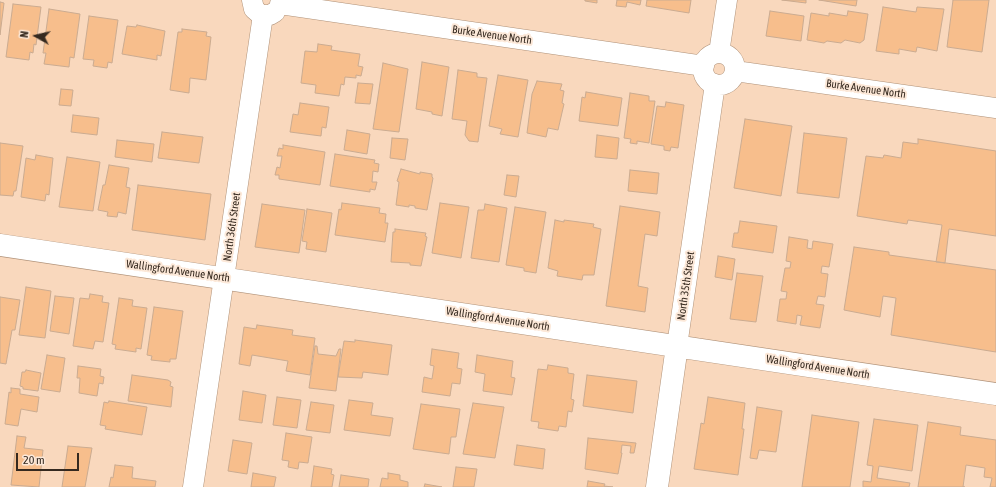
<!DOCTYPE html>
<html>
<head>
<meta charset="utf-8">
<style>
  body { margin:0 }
  #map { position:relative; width:996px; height:487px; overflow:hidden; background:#f9d8bd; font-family:"Asap Condensed",sans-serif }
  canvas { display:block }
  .north { position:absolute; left:16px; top:16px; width:40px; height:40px; -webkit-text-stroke:3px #fce8d8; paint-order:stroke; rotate:278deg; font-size:11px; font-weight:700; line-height:16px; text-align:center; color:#35291f }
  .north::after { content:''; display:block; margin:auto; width:14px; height:18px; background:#35291f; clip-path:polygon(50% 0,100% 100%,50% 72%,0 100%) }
  .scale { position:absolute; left:16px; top:453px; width:63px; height:18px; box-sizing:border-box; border:2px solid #35291f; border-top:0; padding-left:5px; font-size:12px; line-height:14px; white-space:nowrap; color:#35291f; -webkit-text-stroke:3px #fce8d8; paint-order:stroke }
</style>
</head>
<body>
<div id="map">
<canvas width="996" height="487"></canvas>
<div class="north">N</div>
<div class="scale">20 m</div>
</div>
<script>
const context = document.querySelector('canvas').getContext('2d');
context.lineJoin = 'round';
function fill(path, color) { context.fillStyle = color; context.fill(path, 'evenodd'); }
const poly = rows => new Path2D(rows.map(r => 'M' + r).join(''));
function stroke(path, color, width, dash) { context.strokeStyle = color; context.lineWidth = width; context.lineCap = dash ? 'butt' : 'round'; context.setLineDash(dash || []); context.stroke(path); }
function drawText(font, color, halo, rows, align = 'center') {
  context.font = font + ' "Asap Condensed",sans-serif'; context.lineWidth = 4; context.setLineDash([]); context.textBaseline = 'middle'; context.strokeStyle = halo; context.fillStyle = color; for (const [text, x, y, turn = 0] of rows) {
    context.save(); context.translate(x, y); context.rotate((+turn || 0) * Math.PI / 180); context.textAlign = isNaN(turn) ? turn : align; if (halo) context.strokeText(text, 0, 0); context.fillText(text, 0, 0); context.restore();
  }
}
const building = poly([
  [585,0,597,0,597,3,585,1,585,0],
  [617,0,641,0,640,5,627,2,626,7,616,6,617,0],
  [647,0,691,0,689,13,646,6,647,0],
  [782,0,806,0,806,3,782,0],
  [819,0,857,0,856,6,819,0],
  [953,0,989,0,982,52,947,47,953,0],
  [0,2,4,3,0,35,0,2],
  [13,4,41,7,36,45,34,44,33,53,30,52,29,60,6,57,13,4],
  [883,7,916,12,917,7,944,9,937,51,917,47,916,52,899,49,899,54,876,51,883,7],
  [49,9,80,14,74,58,70,57,69,67,44,64,46,53,43,53,49,9],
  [770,11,804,16,801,41,766,36,770,11],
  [848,11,868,14,864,40,860,43,845,40,841,43,827,41,824,43,807,40,811,13,829,16,829,13,847,16,848,11],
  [89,16,118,20,112,63,108,62,107,68,93,66,94,60,83,59,89,16],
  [137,25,165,31,161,56,157,55,157,60,122,54,127,26,136,27,137,25],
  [182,29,207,32,206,36,211,37,206,80,190,78,189,93,170,90,178,32,182,32,182,29],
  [318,44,332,46,331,50,360,54,358,66,363,67,361,76,356,75,356,78,345,77,344,85,341,84,339,96,315,93,316,85,301,83,305,51,317,52,318,44],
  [422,62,449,67,442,116,432,114,432,112,416,109,422,62],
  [383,63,408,69,399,132,373,129,383,63],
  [458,70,477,73,477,77,487,78,478,142,469,141,465,135,467,121,452,119,458,70],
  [498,75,528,80,518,137,500,134,502,129,489,126,498,75],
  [537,81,562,84,560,90,564,91,562,103,564,104,558,130,548,128,546,137,527,133,532,94,537,81],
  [358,83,373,84,370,104,355,103,358,83],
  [61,89,73,90,71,106,59,105,61,89],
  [586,92,622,98,618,126,579,121,582,97,585,98,586,92],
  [630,93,649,96,649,101,655,101,649,143,637,141,637,144,630,143,631,139,624,138,630,93],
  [666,102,684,105,678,148,671,147,670,151,664,150,664,146,651,144,657,106,665,107,666,102],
  [300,103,329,107,326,128,322,127,321,136,290,132,293,114,298,115,300,103],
  [73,115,99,118,97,135,71,132,73,115],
  [745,119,792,126,781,196,734,188,745,119],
  [347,130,370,134,367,154,344,150,347,130],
  [162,132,203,137,199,163,158,158,162,132],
  [804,133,847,138,839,198,797,193,804,133],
  [597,135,619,138,617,159,595,157,597,135],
  [392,138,408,139,405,160,390,158,392,138],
  [918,139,996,151,996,236,949,229,945,263,936,262,942,225,908,220,907,224,857,216,866,156,883,158,884,155,901,158,903,142,918,144,918,139],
  [117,140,154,144,152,162,115,157,117,140],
  [0,143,23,146,16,191,14,191,13,196,0,195,0,143],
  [283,145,325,152,320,185,279,179,279,175,275,175,277,167,280,168,282,156,277,156,279,148,283,149,283,145],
  [335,154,375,160,374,163,379,164,378,172,373,171,372,182,377,182,375,190,370,189,370,192,330,186,335,154],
  [36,155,53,158,49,195,46,194,45,201,21,197,26,158,35,160,36,155],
  [67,157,100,162,93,211,59,207,67,157],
  [109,165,129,168,126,187,130,188,126,214,118,212,117,217,107,216,108,212,98,210,103,185,105,185,109,165],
  [401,169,420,174,420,172,432,174,432,177,433,178,427,210,415,208,415,206,409,205,409,207,396,205,399,182,397,181,401,169],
  [630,170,659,173,657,194,628,191,630,170],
  [507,175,519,176,516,197,504,195,507,175],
  [138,185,211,194,205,240,132,230,138,185],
  [342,203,380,208,379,213,386,214,385,223,388,223,385,242,335,235,339,209,341,210,342,203],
  [440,203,469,207,461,258,432,253,440,203],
  [262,204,305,210,299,253,255,247,262,204],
  [485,204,507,208,499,262,471,258,478,210,484,210,485,204],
  [620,206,660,212,657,236,645,234,638,286,648,288,645,312,606,306,620,206],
  [515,207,546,212,536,273,524,271,524,268,506,265,515,207],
  [307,209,332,213,326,252,306,249,307,242,302,241,307,209],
  [555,220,564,222,564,220,594,224,593,227,601,229,594,275,583,275,582,280,557,276,558,271,548,268,555,220],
  [740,221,777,226,773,253,732,247,734,233,738,233,740,221],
  [395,229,426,233,425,236,427,237,421,266,410,265,410,263,391,262,393,232,395,232,395,229],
  [789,237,808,240,807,248,812,249,813,241,833,244,829,267,822,266,821,273,828,274,825,297,818,296,816,304,824,305,820,328,800,325,802,316,797,315,796,324,777,321,780,299,786,299,787,292,781,291,785,268,790,268,791,262,786,261,789,237],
  [854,247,889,252,889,255,996,270,996,352,891,335,896,298,883,296,880,317,844,310,854,247],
  [718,256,735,259,732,280,715,277,718,256],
  [737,273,763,276,756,322,730,319,737,273],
  [26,287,51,291,45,338,19,335,26,287],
  [90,294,103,296,102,302,109,303,103,342,95,341,93,349,73,346,80,298,89,299,90,294],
  [55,296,74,298,69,334,50,331,55,296],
  [0,297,20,300,15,330,12,330,6,364,0,363,0,297],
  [119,298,133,300,132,306,147,308,141,349,136,348,136,352,115,349,116,345,112,344,119,298],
  [154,307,183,311,176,359,170,359,170,362,151,360,152,356,147,355,154,307],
  [257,325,293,330,292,335,315,338,310,375,286,371,288,361,252,355,250,366,239,364,244,327,256,329,257,325],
  [355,340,392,345,388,375,363,372,362,378,338,377,344,341,355,342,355,340],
  [315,346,317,346,318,354,336,356,339,349,341,349,336,391,309,388,315,346],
  [432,349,459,353,457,368,462,369,460,384,452,383,450,396,422,392,424,377,432,379,434,366,430,365,432,349],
  [47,355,65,358,60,392,41,389,47,355],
  [477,355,513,361,511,377,515,378,512,395,483,391,485,374,475,372,477,355],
  [548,365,568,368,568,373,574,374,571,399,574,400,572,412,568,411,566,427,559,426,558,431,538,428,539,422,531,421,538,369,547,370,548,365],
  [78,366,101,369,100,376,104,377,103,384,99,383,97,396,79,393,80,378,77,378,78,366],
  [26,370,41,373,38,391,23,389,23,387,20,386,22,372,25,372,26,370],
  [132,375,168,380,171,382,170,386,173,387,171,407,128,401,132,375],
  [587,375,637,381,633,413,583,406,587,375],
  [11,388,20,389,20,394,39,397,37,412,21,409,18,426,5,424,9,392,11,393,11,388],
  [243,391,266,395,262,423,239,420,243,391],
  [277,397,301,400,297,428,273,425,277,397],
  [708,397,745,403,742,429,744,429,738,475,694,469,701,423,704,424,708,397],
  [349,400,373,403,371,415,393,418,390,436,344,430,349,400],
  [109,401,147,407,142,435,105,429,106,426,100,425,104,402,108,403,109,401],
  [311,402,334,405,330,433,306,430,311,402],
  [473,403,504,407,495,458,463,454,473,403],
  [421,404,460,409,456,437,451,437,449,454,413,449,421,404],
  [757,407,782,411,776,452,759,450,757,459,750,458,757,407],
  [812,415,859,422,850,487,802,487,812,415],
  [874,419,918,425,912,471,879,466,877,478,910,483,909,487,863,487,863,481,871,482,873,466,867,465,874,419],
  [928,422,961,427,960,435,996,440,996,487,990,487,992,478,984,477,985,468,966,465,963,487,965,487,918,487,928,422],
  [286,433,312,437,308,463,299,462,298,469,288,467,289,461,282,460,286,433],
  [17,436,26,437,24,448,43,450,39,487,11,485,17,436],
  [588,438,636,443,634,453,630,453,631,446,622,445,621,453,622,453,618,474,585,469,588,438],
  [233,440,252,443,247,474,228,471,233,440],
  [517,445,545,449,543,469,514,465,517,445],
  [68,446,92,448,85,487,62,487,68,446],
  [115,465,133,467,132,478,156,481,155,487,109,487,111,477,113,478,115,465],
  [314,466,332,469,331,474,334,475,332,487,311,487,314,466],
  [456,467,477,469,474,487,453,487,456,467],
  [253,473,276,477,274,487,251,487,253,473],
  [388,473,400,475,400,480,408,482,408,487,380,487,382,478,388,479,388,473],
  [341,475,369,479,368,487,339,487,341,475],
  [588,481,605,484,604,486,613,487,587,487,588,481],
  [425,484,442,487,424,487,425,484]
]);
fill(building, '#f7be8c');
stroke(building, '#caab91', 1);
const minor = poly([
  [252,0,254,9,261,15,270,15,275,12],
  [280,4,704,66],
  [719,53,727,0],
  '703 69a16 16 0 1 1 32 0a16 16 0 1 1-32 0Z',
  [735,71,996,108],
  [677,346,715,84],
  [193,487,263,15]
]);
const tertiary = poly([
  [0,245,996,394],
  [657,487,677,346]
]);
stroke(minor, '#af9178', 21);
stroke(tertiary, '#af9178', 23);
stroke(minor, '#fff', 20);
stroke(tertiary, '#fff', 22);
drawText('11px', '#35291f', '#fce8d8', [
  ["Burke Avenue North",492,35,8],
  ["Burke Avenue North",866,89,8],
  ["North 36th Street",232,227,-82],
  ["Wallingford Avenue North",178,271,8],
  ["North 35th Street",686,286,-82],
  ["Wallingford Avenue North",498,319,9],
  ["Wallingford Avenue North",818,367,9]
]);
</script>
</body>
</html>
